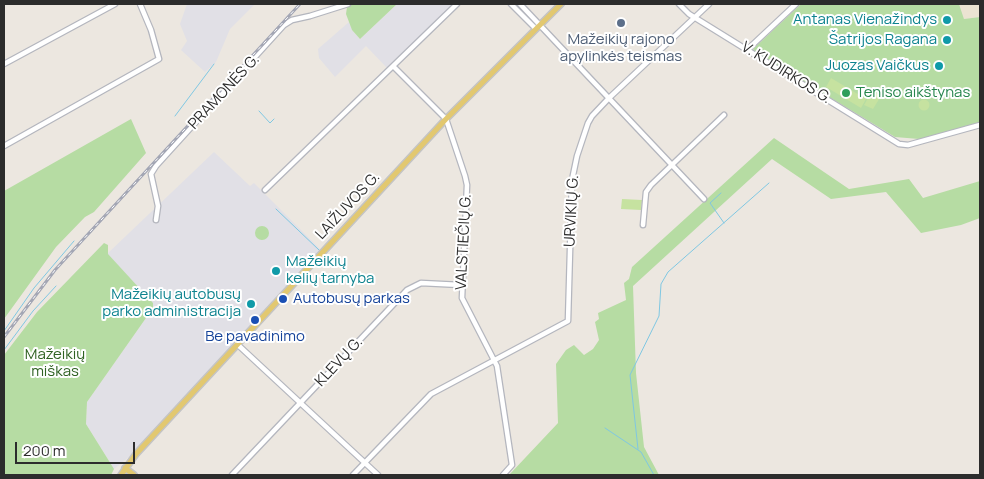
<!DOCTYPE html>
<html>
<head>
<meta charset="utf-8">
<style>
  body { margin:0 }
  #map { position:relative; width:984px; height:479px; overflow:hidden; background:#ece7e0; font-family:Manrope,sans-serif }
  canvas { display:block }
  .frame { position:absolute; inset:0; border:5px solid #2c2c2c; pointer-events:none }
  .scale { position:absolute; left:15px; top:442px; width:120px; height:22px; box-sizing:border-box; border:2px solid #2c2c2c; border-top:0; padding-left:6px; font-size:15px; line-height:18px; white-space:nowrap; color:#2c2c2c; -webkit-text-stroke:4px #fff; paint-order:stroke }
</style>
</head>
<body>
<div id="map">
<canvas width="984" height="479"></canvas>
<div class="frame"></div>
<div class="scale">200 m</div>
</div>
<script>
const context = document.querySelector('canvas').getContext('2d');
context.lineJoin = 'round';
function fill(path, color) { context.fillStyle = color; context.fill(path, 'evenodd'); }
const poly = rows => new Path2D(rows.map(r => 'M' + r).join(''));
function stroke(path, color, width, dash) { context.strokeStyle = color; context.lineWidth = width; context.lineCap = dash ? 'butt' : 'round'; context.setLineDash(dash || []); context.stroke(path); }
function drawText(font, color, halo, rows, align = 'center') {
  context.font = font + ' Manrope,sans-serif'; context.lineWidth = 4; context.setLineDash([]); context.textBaseline = 'middle'; context.strokeStyle = halo; context.fillStyle = color; for (const [text, x, y, turn = 0] of rows) {
    context.save(); context.translate(x, y); context.rotate((+turn || 0) * Math.PI / 180); context.textAlign = isNaN(turn) ? turn : align; if (halo) context.strokeText(text, 0, 0); context.fillText(text, 0, 0); context.restore();
  }
}
fill(poly([
  [187,4,255,4,230,29,216,62,205,72,181,50,187,41,180,24],
  [397,4,455,4,388,69,366,46,335,77,319,58,318,49,349,22,352,30,360,39],
  [214,152,250,186,254,183,321,250,134,453,114,469,86,424,87,402,153,308,153,303,107,254]
]), '#e1e0e6');
fill(poly([
  [959,4,980,4,980,17,964,19]
]), '#ebe3d2');
fill(poly([
  [353,4,397,4,360,39,352,30,346,14,347,7],
  [801,4,959,4,964,19,980,17,980,123,919,139,895,137,755,52,753,49],
  [131,119,146,153,94,212,85,217,56,247,4,319,4,191],
  [774,138,849,189,909,179,923,198,980,181,980,218,961,225,921,233,886,192,831,199,772,159,633,286,636,373,644,447,659,475,509,475,558,423,556,364,566,350,574,345,584,355,593,349,599,340,595,322,599,319,598,313,626,300,624,283,629,279,632,267],
  '255 233a7 7 0 1 1 14 0a7 7 0 1 1-14 0Z',
  [104,243,108,245,108,254,153,303,153,308,87,402,86,424,114,469,111,475,4,475,4,355,37,312]
]), '#b6dca3');
fill(poly([
  [831,78,866,99,861,108,826,87],
  [872,91,881,96,873,109,864,105],
  '918.5 105a5.5 5.5 0 1 1 11 0a5.5 5.5 0 1 1-11 0Z',
  [622,199,642,200,641,210,621,209]
]), '#c6e2a0');
stroke(poly([
  [259,111,270,123,274,119],
  [175,116,214,64],
  [721,193,710,203,724,223],
  [276,209,319,250],
  [4,331,34,288,74,241],
  [4,350,33,311,56,286],
  [605,428,641,452,654,475],
  [638,449,630,375,659,316,661,284,668,272,769,183]
]), '#7fc7e2', 1);
const minor = poly([
  [511,4,535,28],
  [520,4,704,199],
  [679,4,689,14,899,144,908,145,980,125],
  [748,49,796,4],
  [4,64,115,4],
  [394,67,446,119,465,176,467,185,462,298,497,366,512,465,503,475],
  [4,146,159,59,151,30,140,4],
  [265,190,457,4],
  [156,220,158,206,151,174,156,166,284,25,292,20,310,16,348,4],
  [643,225,646,192,651,185,724,115],
  [237,344,378,475],
  [232,475,407,290,421,283,461,285],
  [353,475,431,394,568,321,572,180,577,156,588,123,592,116,609,98,709,4]
]);
const major = poly([
  [125,468,134,475],
  [121,475,136,454,446,119,561,4]
]);
stroke(minor, '#b4b6be', 7);
stroke(major, '#c4c4c4', 8);
stroke(minor, '#fff', 4.5);
stroke(major, '#e2c870', 5);
const rail = poly([
  [4,337,55,270,300,4]
]);
stroke(rail, '#a3a6b4', 3);
stroke(rail, '#fff', 1, [4]);
for (const [x, y, r, color] of [
  [947,20,5,"#0f9aa8"],
  [621,23,5,"#5c6f8a"],
  [947,40,5,"#0f9aa8"],
  [939,66,5,"#0f9aa8"],
  [846,93,5,"#2e9e5b"],
  [276,271,5,"#0f9aa8"],
  [283,299,5,"#1a4fb4"],
  [251,304,5,"#0f9aa8"],
  [255,320,5,"#1a4fb4"]
]) { const dot = new Path2D(); dot.arc(x, y, r, 0, 2 * Math.PI); context.fillStyle = color; context.fill(dot); stroke(dot, '#fff', 2); }
drawText('15px', '#0d838f', '#fff', [
  ["Antanas Vienažindys",937,20],
  ["Šatrijos Ragana",937,40],
  ["Juozas Vaičkus",929,66],
  ["Mažeikių",286,262,"left"],
  ["kelių tarnyba",286,279,"left"],
  ["Mažeikių autobusų",241,295],
  ["parko administracija",241,312]
], 'right');
drawText('15px', '#4e5e75', '#fff', [
  ["Mažeikių rajono",621,40],
  ["apylinkės teismas",621,57]
]);
drawText('15px', '#2c2c2c', '#fff', [
  ["V. KUDIRKOS G.",786,73,32],
  ["PRAMONĖS G.",224,92,-47],
  ["LAIŽUVOS G.",348,206,-47],
  ["URVIKIŲ G.",572,211,-87],
  ["VALSTIEČIŲ G.",464,242,-87],
  ["KLEVŲ G.",339,362,-47]
]);
drawText('15px', '#27864d', '#fff', [
  ["Teniso aikštynas",856,93]
], 'left');
drawText('15px', '#164399', '#fff', [
  ["Autobusų parkas",293,299],
  ["Be pavadinimo",255,337,"center"]
], 'left');
drawText('15px', '#306223', '#fff', [
  ["Mažeikių",55,355],
  ["miškas",55,372]
]);
</script>
</body>
</html>
